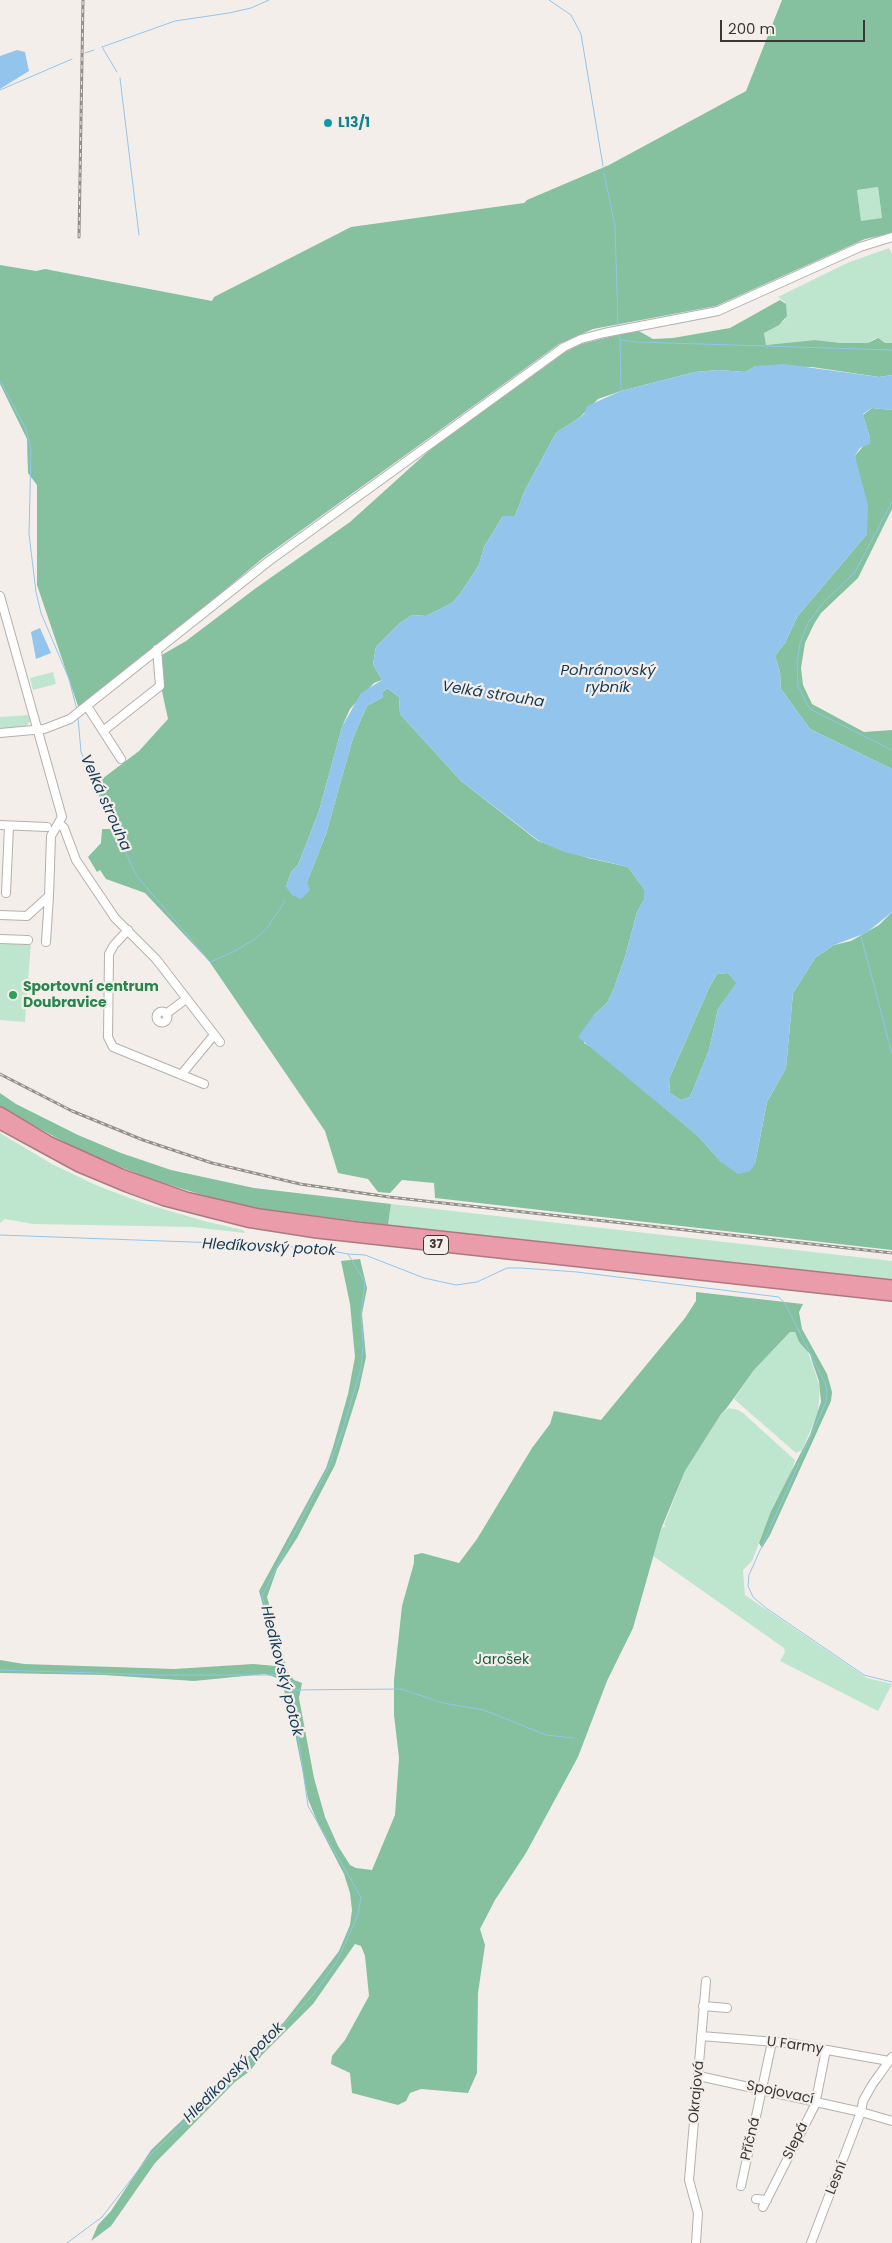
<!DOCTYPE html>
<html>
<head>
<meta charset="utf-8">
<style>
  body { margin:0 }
  #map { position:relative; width:892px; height:2243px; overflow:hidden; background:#f4eeeb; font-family:Poppins,sans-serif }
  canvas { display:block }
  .scale { position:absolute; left:720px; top:20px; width:145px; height:22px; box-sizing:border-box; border:2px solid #3a3836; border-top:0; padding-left:6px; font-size:15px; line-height:18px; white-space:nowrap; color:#3a3836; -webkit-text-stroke:4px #f4eeeb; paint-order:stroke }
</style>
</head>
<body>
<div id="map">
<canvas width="892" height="2243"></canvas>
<div class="scale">200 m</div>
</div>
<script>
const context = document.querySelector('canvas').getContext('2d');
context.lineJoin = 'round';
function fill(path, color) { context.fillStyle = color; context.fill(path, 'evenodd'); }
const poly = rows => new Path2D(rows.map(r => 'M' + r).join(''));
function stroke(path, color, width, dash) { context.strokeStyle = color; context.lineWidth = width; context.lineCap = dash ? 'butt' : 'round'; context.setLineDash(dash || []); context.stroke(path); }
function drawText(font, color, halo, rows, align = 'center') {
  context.font = font + ' Poppins,sans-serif'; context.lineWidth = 4.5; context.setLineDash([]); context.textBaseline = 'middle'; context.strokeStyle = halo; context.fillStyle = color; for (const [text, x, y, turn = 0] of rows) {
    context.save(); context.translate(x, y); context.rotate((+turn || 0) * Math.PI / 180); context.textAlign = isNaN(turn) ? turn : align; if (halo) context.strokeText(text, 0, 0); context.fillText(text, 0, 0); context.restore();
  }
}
fill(poly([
  [878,187,882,218,861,222,857,190],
  [889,248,892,254,892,343,885,343,876,338,868,343,841,343,815,340,766,345,764,333,785,320,785,302,778,297,847,263],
  [53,672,56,684,33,690,30,678],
  [29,715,31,720,25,728,0,730,0,717],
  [0,934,31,942,25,1022,0,1020],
  [0,1133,52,1164,98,1186,146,1204,204,1221,243,1230,245,1233,192,1227,33,1224,5,1219,0,1223],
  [391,1204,892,1261,892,1280,388,1225],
  [790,1332,795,1332,799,1342,807,1349,820,1387,818,1413,802,1450,796,1453,734,1399,754,1370],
  [729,1408,738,1410,743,1413,795,1460,791,1474,773,1506,752,1561,743,1570,745,1595,867,1678,892,1684,878,1711,780,1661,785,1652,784,1648,653,1556,661,1529,663,1527,666,1527,664,1525,685,1471,721,1414]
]), '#bee6cf');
fill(poly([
  [782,0,892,0,892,233,865,239,716,306,593,329,559,344,263,558,134,666,79,709,37,585,37,485,28,473,27,439,0,384,0,265,36,271,45,269,212,301,214,297,351,227,524,203,527,200,609,165,746,91],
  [878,187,882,218,861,221,857,190],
  [780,300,786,304,787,316,779,325,764,333,766,345,815,340,841,343,868,343,878,338,885,343,892,343,892,375,879,377,812,367,756,366,745,372,718,370,695,372,621,391,598,399,579,418,556,433,525,490,515,516,503,516,484,547,479,565,460,594,452,603,426,616,412,615,400,623,376,647,373,664,382,680,374,683,350,709,342,727,319,811,298,865,291,872,286,887,307,882,326,834,353,738,367,706,383,697,383,692,387,688,399,697,400,714,461,781,538,841,588,858,628,867,644,889,644,900,637,912,625,957,613,991,607,1003,594,1015,584,1043,596,1049,699,1137,721,1162,755,1164,767,1102,786,1068,793,993,815,958,834,945,851,941,879,925,892,912,892,1250,435,1198,434,1183,402,1180,390,1193,378,1192,368,1179,338,1173,325,1131,209,961,145,893,106,879,100,870,97,872,88,857,101,843,102,829,115,829,94,785,139,751,168,719,155,659,186,641,256,588,350,522,432,448,565,352,581,344,637,330,653,339,673,338,730,328],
  [872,408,892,410,892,509,858,578,821,613,814,624,805,643,801,668,803,685,812,704,864,732,892,730,892,769,810,729,781,689,780,672,775,656,785,643,797,617,867,534,855,456,870,438,863,415],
  [728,973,737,983,718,1009,709,1050,690,1097,681,1100,670,1093,669,1079,709,988,717,974],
  [0,1093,16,1104,78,1135,121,1153,171,1170,254,1188,391,1204,388,1225,261,1209,222,1201,150,1179,79,1150,31,1124,0,1106],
  [360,1259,367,1288,362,1314,366,1357,359,1389,335,1465,297,1538,277,1569,267,1597,288,1672,294,1680,302,1683,299,1698,314,1778,325,1817,338,1846,350,1865,356,1868,372,1870,395,1815,399,1758,394,1715,394,1680,402,1606,414,1563,414,1555,422,1553,459,1563,477,1539,532,1448,550,1424,554,1411,601,1420,685,1318,696,1301,696,1292,803,1304,799,1312,802,1329,827,1374,832,1392,831,1401,770,1535,762,1548,759,1543,771,1511,810,1435,821,1402,819,1381,813,1364,810,1354,799,1342,795,1332,790,1332,754,1370,726,1409,721,1414,685,1471,661,1529,633,1628,607,1681,578,1757,526,1853,495,1900,480,1929,485,1945,478,1993,477,2073,468,2093,421,2089,410,2093,406,2101,398,2105,352,2093,350,2073,331,2064,332,2056,345,2040,369,1996,365,1956,361,1946,355,1944,313,2004,262,2055,250,2071,235,2082,155,2163,111,2226,91,2241,98,2225,111,2211,151,2150,284,2022,320,1976,339,1951,350,1925,352,1910,350,1893,344,1874,319,1826,308,1799,290,1708,280,1679,265,1674,194,1681,104,1675,0,1673,0,1660,24,1664,174,1669,253,1664,276,1666,277,1658,259,1591,326,1468,333,1447,348,1394,355,1357,350,1304,341,1261]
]), '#85c09f');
fill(poly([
  [17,50,25,52,29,71,0,89,0,56],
  [784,364,879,377,892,375,892,410,872,408,863,414,870,438,870,444,860,448,855,456,868,505,867,534,797,617,785,643,775,656,780,672,781,689,810,729,892,769,892,912,866,933,834,945,815,958,793,993,786,1068,767,1102,755,1164,750,1171,738,1174,721,1162,699,1137,578,1037,594,1015,607,1003,613,991,625,957,637,912,644,900,644,889,628,867,564,852,539,841,461,781,400,714,399,697,387,688,383,692,383,697,367,706,353,738,326,834,307,882,310,890,301,899,292,895,286,887,291,872,298,865,319,811,342,727,361,693,382,680,373,664,376,647,400,623,412,615,426,616,452,603,460,594,479,565,484,547,503,516,515,516,525,490,556,433,579,418,584,414,587,406,621,391,695,372,718,370,745,372,756,366],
  [728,973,736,983,718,1009,709,1050,690,1097,681,1100,670,1093,669,1079,709,988,717,974],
  [40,628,51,653,36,659,31,632]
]), '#93c5ec');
stroke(poly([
  [549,0,571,15,581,34,603,166],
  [85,53,94,50],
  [117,72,102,47,175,21,229,13,251,8,269,0],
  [120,78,139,235],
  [0,90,72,59],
  [604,173,615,226,618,326],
  [619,333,620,340,637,342,892,350],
  [620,340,621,391],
  [0,381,26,429,31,449,29,534,36,592,41,613,69,679,77,710],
  [892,502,855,572,823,603,808,623,800,643,797,663,798,687,810,709,892,750],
  [78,717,81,752,136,875,210,962,233,952,255,939,267,928,285,901],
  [861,936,892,1054],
  [0,1235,272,1245,327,1250,348,1254,365,1282,361,1315,363,1345,361,1368,342,1432,328,1468,262,1596,285,1675,296,1722,308,1806,361,1897,358,1915,336,1963,313,1995,210,2099,150,2155,102,2217,67,2243],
  [348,1254,365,1255,424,1278,456,1285,477,1282,507,1268,521,1268,577,1272,779,1297,786,1305,825,1383,827,1391,826,1402,801,1457],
  [799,1463,749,1575,748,1586,753,1597,766,1608,864,1675,892,1682],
  [0,1670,159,1675,284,1675],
  [289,1690,401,1689,443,1703,484,1710,546,1735,574,1738]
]), '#93c5ec', 1);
const minor = poly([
  [0,596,62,817,51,836,49,896,27,916,0,915],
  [87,706,121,759],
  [103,731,160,686,157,649],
  [0,733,44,729,70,719,269,561,564,347,581,339,604,333,718,311,860,247,892,237],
  [60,824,64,828,76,860,115,918,156,959,220,1042],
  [0,825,47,827],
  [6,893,9,826],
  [128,930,114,945,109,954,108,1037,113,1047,204,1084],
  [0,939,28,940],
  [46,942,49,896],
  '156.5 1017a5.5 5.5 0 1 1 11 0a5.5 5.5 0 1 1-11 0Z',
  [166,1014,186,999],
  [181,1075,214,1035],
  [703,2006,727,2008],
  [701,2036,788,2043,889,2061],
  [699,2076,861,2112,863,2101,872,2085,892,2057],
  [741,2186,772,2042],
  [756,2199,767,2200],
  [763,2207,815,2105,826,2050],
  [696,2243,698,2213,689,2180,706,1981],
  [811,2243,861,2112,892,2121]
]);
const highway = poly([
  [0,1113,50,1143,121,1175,186,1198,259,1215,356,1228,892,1286],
  [0,1123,79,1166,127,1186,165,1200,247,1221,317,1232,892,1295]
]);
stroke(minor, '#b5b0ad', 10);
stroke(highway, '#ac7981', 14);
stroke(minor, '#fff', 8);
stroke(highway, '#ea9caa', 11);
const rail = poly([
  [79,237,83,0],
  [0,1074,72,1111,143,1140,212,1163,300,1184,389,1197,892,1253]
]);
stroke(rail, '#938f8c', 3);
stroke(rail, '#f4eeeb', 1, [4]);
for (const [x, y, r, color] of [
  [328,123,5,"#0f9aa8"],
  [13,995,5,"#2e9e5b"]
]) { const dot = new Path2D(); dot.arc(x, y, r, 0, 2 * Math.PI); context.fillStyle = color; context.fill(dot); stroke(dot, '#f4eeeb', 2); }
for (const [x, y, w] of [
  [436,1245,25]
]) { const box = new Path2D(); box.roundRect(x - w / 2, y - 9.5, w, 19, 4); context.fillStyle = '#f4eeeb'; context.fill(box); stroke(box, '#3a3836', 1); }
drawText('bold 12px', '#3a3836', null, [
  ["37",436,1245]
]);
drawText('bold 14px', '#0d838f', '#f4eeeb', [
  ["L13/1",338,123]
], 'left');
drawText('bold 14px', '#27864d', '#f4eeeb', [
  ["Sportovní centrum",23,987],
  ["Doubravice",23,1003]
], 'left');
drawText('14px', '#185e3f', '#f4eeeb', [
  ["Jarošek",502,1660]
]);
drawText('14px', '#3a3836', '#f4eeeb', [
  ["U Farmy",795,2046,8],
  ["Okrajová",697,2092,-85],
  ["Spojovací",780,2093,12],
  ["Příčná",751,2139,-77],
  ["Slepá",796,2141,-64],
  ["Lesní",837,2178,-69]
]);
drawText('italic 15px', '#143a55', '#f4eeeb', [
  ["Pohránovský",608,671],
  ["rybník",608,688],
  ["Velká strouha",493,695,9],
  ["Velká strouha",105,803,66],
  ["Hledíkovský potok",269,1248,3],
  ["Hledíkovský potok",281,1671,76],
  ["Hledíkovský potok",234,2073,-45]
]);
</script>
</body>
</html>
